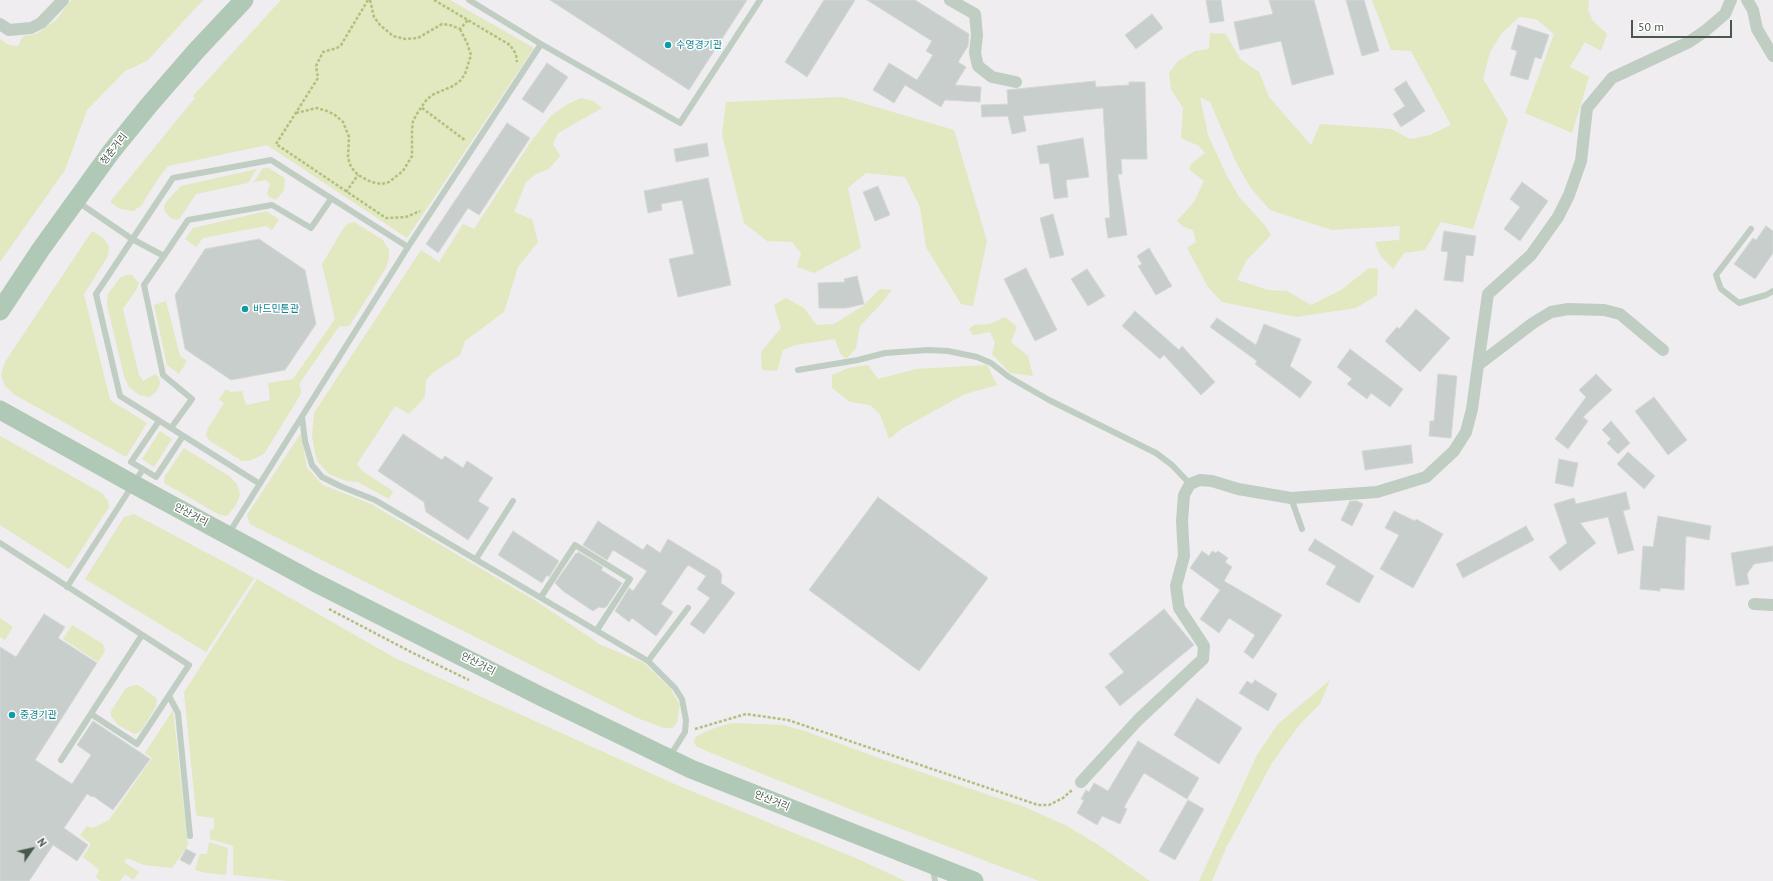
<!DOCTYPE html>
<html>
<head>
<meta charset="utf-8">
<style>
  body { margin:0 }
  #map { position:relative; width:1773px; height:881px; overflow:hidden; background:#efedef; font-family:"PT Sans",sans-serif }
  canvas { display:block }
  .north { position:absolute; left:12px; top:829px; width:40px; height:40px; -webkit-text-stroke:3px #fff; paint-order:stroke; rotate:56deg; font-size:11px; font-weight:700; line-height:16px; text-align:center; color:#48584c }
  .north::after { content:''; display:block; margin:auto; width:14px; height:18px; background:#48584c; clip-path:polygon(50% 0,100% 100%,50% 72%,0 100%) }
  .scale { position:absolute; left:1631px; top:20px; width:101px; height:18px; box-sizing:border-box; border:2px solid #48584c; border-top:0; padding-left:5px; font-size:12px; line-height:14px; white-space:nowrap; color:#48584c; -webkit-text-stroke:3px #fff; paint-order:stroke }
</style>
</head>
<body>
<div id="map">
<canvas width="1773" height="881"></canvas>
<div class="north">N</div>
<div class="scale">50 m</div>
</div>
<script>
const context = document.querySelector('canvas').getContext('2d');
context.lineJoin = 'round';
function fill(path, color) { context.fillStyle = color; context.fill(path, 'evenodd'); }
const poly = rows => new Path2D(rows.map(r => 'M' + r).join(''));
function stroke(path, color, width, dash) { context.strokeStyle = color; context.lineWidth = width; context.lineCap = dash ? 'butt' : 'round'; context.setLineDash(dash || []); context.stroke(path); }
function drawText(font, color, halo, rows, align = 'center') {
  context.font = font + ' "PT Sans","Noto Sans KR",sans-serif'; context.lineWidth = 3; context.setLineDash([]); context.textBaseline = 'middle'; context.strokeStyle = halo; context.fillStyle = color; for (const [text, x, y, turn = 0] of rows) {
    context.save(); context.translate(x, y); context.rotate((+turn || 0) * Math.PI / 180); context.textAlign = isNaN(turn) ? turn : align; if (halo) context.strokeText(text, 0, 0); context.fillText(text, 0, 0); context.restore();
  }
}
fill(poly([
  [71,0,203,0,147,61,125,71,87,110,65,170,0,262,0,39,9,45,18,46,23,36,36,34,56,20],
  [281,0,450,0,534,48,407,238,267,145,168,166,159,177,141,206,133,211,120,209,110,202,195,98,193,96],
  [1372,0,1589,0,1588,10,1593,21,1607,34,1601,51,1585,42,1570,67,1589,77,1572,133,1525,113,1554,34,1536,19,1519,17,1502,33,1490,52,1483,79,1508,120,1473,229,1441,222,1425,250,1404,253,1393,269,1380,255,1375,242,1399,240,1400,226,1332,230,1270,210,1250,187,1236,162,1210,102,1200,97,1208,135,1226,174,1239,197,1263,223,1271,235,1246,261,1237,280,1268,290,1287,291,1311,305,1341,290,1369,268,1378,269,1377,295,1356,308,1296,317,1222,302,1208,287,1187,248,1196,242,1193,230,1184,227,1177,221,1194,202,1204,181,1190,170,1190,165,1205,153,1199,146,1181,138,1183,108,1171,89,1169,73,1178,61,1195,51,1209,49,1210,33,1226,34,1240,59,1259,72,1269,97,1311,145,1320,124,1391,129,1410,139,1430,135,1451,125,1411,51,1391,50],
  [842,97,954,130,987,241,973,306,961,304,926,247,920,207,905,177,866,173,848,188,861,248,814,273,797,267,801,253,792,242,767,241,744,223,722,135,726,102],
  [581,98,593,101,602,108,558,133,553,144,560,156,549,169,536,174,526,182,514,212,532,219,538,242,518,267,504,312,465,341,460,355,435,371,426,380,425,397,409,414,395,406,357,464,362,471,393,491,389,499,358,482,346,481,329,474,318,462,315,453,312,435,314,413,421,250,439,262,463,224,474,229,532,140,551,116,566,105],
  [263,168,269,168,283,177,285,180,284,190,276,200,269,197,267,193,270,185,266,180,254,182],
  [257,169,248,183,196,194,180,218,176,220,171,218,165,212,164,207,166,202,181,186],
  [267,211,279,220,272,230,266,226,203,238,196,247,185,239,193,228],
  [354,222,383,240,389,250,389,258,386,268,350,325,345,327,341,326,338,328,299,384,301,389,301,394,264,454,249,461,242,461,210,441,206,435,208,428,224,403,219,399,226,389,231,392,242,391,246,405,270,400,268,383,293,379,335,319,322,264,343,229,347,224],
  [92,231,102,237,109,246,108,256,84,294,110,400,147,423,126,457,15,395,5,386,1,374,5,362],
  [126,275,132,275,139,283,136,290,123,309,139,375,143,381,155,374,159,378,160,384,156,392,149,397,139,395,129,387,124,376,107,305,108,294,120,278],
  [880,289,892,290,879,306,860,326,856,348,846,359,840,353,835,339,796,345,783,350,777,371,762,370,761,352,781,328,774,305,786,298,804,308,817,325,834,324,863,306],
  [166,301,180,356,187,361,179,374,167,365,154,305],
  [1005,317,1017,327,1011,342,1028,356,1033,376,1010,373,992,354,995,342,990,332,973,335,969,329,974,325,989,324],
  [868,365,878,379,916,369,987,365,997,385,965,394,903,428,889,439,880,414,870,405,850,402,832,388,832,375,848,368],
  [160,431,172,439,154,467,142,459],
  [301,433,307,468,323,485,371,504,536,601,601,645,644,663,670,688,680,705,677,722,673,728,664,728,635,717,250,524,247,515],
  [0,436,102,493,108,501,109,507,69,569,0,525],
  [184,448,229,476,237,484,240,495,236,505,227,516,218,514,164,483,165,476],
  [134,514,254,578,206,652,85,579,124,517],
  [257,579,395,658,679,786,858,859,905,881,288,881,233,875,233,846,210,839,210,830,214,829,214,818,198,816,196,813,184,692],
  [0,618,13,627,5,640,0,637],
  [72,625,103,644,105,651,98,662,63,639],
  [1330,680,1320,704,1300,724,1272,763,1226,848,1212,881,1199,881,1257,755,1278,724],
  [134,685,138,685,155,697,157,700,156,707,141,731,135,734,118,725,111,716,111,711,126,688],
  [173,710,188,845,172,868,144,865,127,858,124,862,139,872,133,880,125,874,120,881,101,881,96,877,99,870,83,857,91,844,80,835,87,826,93,828,109,820,152,758,145,753],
  [732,723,783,725,805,731,879,758,1025,807,1067,826,1100,846,1150,881,1039,881,862,814,728,760,697,747,694,743,695,738,699,735,717,727],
  [209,842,228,848,226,875,207,873,195,870,200,854,207,854]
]), '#e2e8c0');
const building = poly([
  [550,0,747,0,689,90,550,0],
  [824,0,855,0,807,77,785,62,824,0],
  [867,0,915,0,969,34,968,46,958,62,966,67,955,85,981,87,980,102,945,100,941,107,905,85,894,103,873,90,889,63,917,80,933,55,926,51,932,41,867,0],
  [1206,0,1221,0,1224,21,1210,23,1206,0],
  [1269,0,1314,0,1334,74,1292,85,1281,41,1240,50,1234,22,1273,14,1269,0],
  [1346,0,1364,0,1379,51,1362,56,1346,0],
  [1152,14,1163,28,1136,49,1125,35,1152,14],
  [1518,25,1549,35,1541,59,1535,57,1528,80,1510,75,1517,51,1511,49,1518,25],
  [547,63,568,77,543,113,522,99,547,63],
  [1095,81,1096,87,1129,85,1129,82,1145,82,1147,159,1121,159,1122,174,1118,174,1127,235,1108,238,1105,218,1110,218,1103,108,1023,116,1026,131,1012,134,1008,116,982,117,981,105,1008,104,1007,90,1095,81],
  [1406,81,1425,111,1401,127,1393,114,1405,106,1394,89,1406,81],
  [507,123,530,138,479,215,468,208,438,253,426,244,507,123],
  [1083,138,1089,177,1066,180,1068,197,1054,199,1049,163,1040,164,1037,146,1083,138],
  [707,143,709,156,676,162,674,149,707,143],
  [708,178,731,285,678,297,669,259,694,254,682,200,661,204,662,210,648,213,644,191,708,178],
  [1522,182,1548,201,1520,241,1504,229,1520,207,1510,199,1522,182],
  [878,186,890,215,875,221,863,192,878,186],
  [1053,214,1064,255,1050,258,1040,218,1053,214],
  [1766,226,1773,231,1773,253,1755,279,1734,264,1753,238,1756,240,1766,226],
  [1444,231,1476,236,1473,256,1466,255,1463,282,1444,280,1448,252,1441,251,1444,231],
  [259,239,305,270,316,324,285,370,231,380,185,349,175,295,205,249,259,239],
  [1149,248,1172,286,1156,295,1138,266,1142,264,1137,256,1149,248],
  [1026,268,1057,330,1035,341,1004,279,1026,268],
  [1087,269,1105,296,1088,306,1071,279,1087,269],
  [857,276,864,304,846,308,819,308,818,283,845,282,844,279,857,276],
  [1416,309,1450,338,1420,372,1385,341,1397,327,1399,329,1416,309],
  [1135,311,1179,350,1182,346,1215,382,1201,395,1164,355,1160,359,1122,326,1135,311],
  [1217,318,1256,345,1264,324,1301,339,1290,366,1312,382,1300,398,1255,364,1257,361,1210,327,1217,318],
  [1350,349,1403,389,1390,407,1371,393,1367,399,1347,384,1352,379,1337,367,1350,349],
  [1438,374,1457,376,1451,438,1429,436,1430,421,1434,421,1438,374],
  [1596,374,1612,390,1583,417,1588,421,1568,449,1555,439,1586,397,1579,390,1596,374],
  [1654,397,1687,440,1668,455,1635,411,1654,397],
  [1611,421,1630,443,1618,454,1607,443,1611,439,1602,430,1611,421],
  [403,434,442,460,445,456,463,468,467,461,493,478,478,501,489,508,468,540,426,512,424,502,378,471,403,434],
  [1411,445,1413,463,1365,470,1362,451,1411,445],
  [1628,452,1655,476,1644,489,1617,464,1628,452],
  [1559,459,1578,463,1573,487,1555,483,1559,459],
  [1626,492,1630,509,1623,511,1634,550,1618,554,1608,517,1580,523,1596,543,1560,571,1549,557,1567,543,1554,504,1574,498,1576,504,1626,492],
  [878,497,988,578,919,671,809,590,878,497],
  [1350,501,1357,501,1363,504,1352,526,1341,520,1350,501],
  [1394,511,1415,521,1416,519,1443,534,1413,588,1380,569,1399,535,1385,528,1394,511],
  [1658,516,1711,526,1709,540,1686,536,1684,590,1660,588,1660,591,1640,589,1643,546,1653,547,1658,516],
  [598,521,643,550,647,544,660,553,668,539,719,570,722,575,721,583,735,593,704,634,690,624,710,598,697,589,706,576,688,565,661,604,673,612,656,636,632,618,629,622,615,611,629,588,633,591,647,571,613,550,607,560,583,545,598,521],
  [1526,526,1534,540,1463,578,1456,564,1526,526],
  [513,531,559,561,549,577,547,575,542,583,498,555,513,531],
  [1315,539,1374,576,1359,603,1326,584,1336,566,1308,550,1315,539],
  [1773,546,1773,561,1754,564,1747,574,1749,584,1736,586,1731,553,1773,546],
  [1202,551,1209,556,1212,551,1216,553,1218,551,1228,558,1225,562,1232,567,1224,581,1282,615,1253,659,1244,652,1255,635,1229,618,1219,633,1200,619,1220,590,1190,568,1202,551],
  [578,552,603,567,601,570,622,583,607,606,604,608,599,607,593,611,563,591,555,583,576,553,577,554,578,552],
  [1164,609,1194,645,1120,706,1105,687,1124,672,1109,654,1164,609],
  [44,614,65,627,58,638,97,663,35,760,72,784,91,755,77,745,93,721,150,759,113,810,93,796,92,797,87,794,64,828,88,845,77,861,53,845,29,881,0,881,0,647,16,657,44,614],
  [1255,680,1277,694,1268,711,1239,693,1247,681,1252,684,1255,680],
  [1197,698,1242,728,1219,764,1174,735,1197,698],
  [1138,741,1199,778,1187,799,1144,773,1124,807,1127,809,1120,824,1102,816,1097,825,1077,813,1084,800,1081,799,1086,790,1089,792,1094,783,1108,791,1138,741],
  [1188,800,1204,809,1175,860,1159,851,1188,800],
  [186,849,196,854,190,865,180,860,186,849]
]);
fill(building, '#c8cecb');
stroke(building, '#d2d8d5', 1);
stroke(poly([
  [368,0,341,45,337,48,323,52,316,66,318,78,276,144,386,218,406,217,420,211],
  [370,0,374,17,380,25,393,36,405,39,418,38,442,24,450,25,460,29,468,20],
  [434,0,510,45,516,54,517,62],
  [422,108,466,141],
  [296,113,317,108,327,111,335,115,343,122,349,137,348,158,351,167,358,175,371,182,382,184,389,182,403,171,412,156,412,130,413,121,418,112,427,99,434,94,453,86,460,81,465,74,471,55,467,43,460,29],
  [346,192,358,175],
  [329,609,411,652,469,680],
  [695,729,746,714,788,720,1038,805,1049,805,1063,798,1072,790]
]), '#afc27d', 2.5, [3, 2]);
stroke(poly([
  [469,0,541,44,680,123,760,0],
  [78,202,132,239,164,256,188,220,272,205,311,228,331,199],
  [1751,229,1716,275,1721,289,1739,303,1766,295,1773,291],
  [164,256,144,285,163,375,192,399,171,428],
  [798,370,858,360,885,353,928,350,948,351,977,357,991,363,1009,377,1049,400,1156,453,1172,465,1190,484],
  [302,417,305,441,312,465,322,477,340,486,375,500,648,661,675,688,682,699,686,720,685,732,670,756],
  [143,469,156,477,183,436],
  [260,484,120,396,96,294,173,178,271,160,408,247],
  [1291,498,1302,529],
  [229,533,408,247,541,44],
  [0,543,189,665,137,744,91,714],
  [476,559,513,501],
  [67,587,143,469,131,462,159,421],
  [541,597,575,545,630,579,597,630],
  [648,661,688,608],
  [169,696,178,713,190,836],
  [61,760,142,635],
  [933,869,935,881]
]), '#c0cdc3', 6);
stroke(poly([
  [950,0,975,14,977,35,975,53,978,66,992,77,1016,82],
  [1747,0,1753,10,1757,29,1773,56],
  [0,24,9,30,31,28,41,23,63,0],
  [1663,350,1620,314,1604,310,1568,309,1551,312,1533,323,1478,365,1488,294,1531,255,1558,217,1569,195,1581,161,1587,108,1612,78,1689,42,1705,31,1725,14,1731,0],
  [1754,604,1773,605],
  [1081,782,1138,720,1203,659,1204,646,1179,608,1176,586,1184,556,1182,521,1184,495,1190,484,1200,480,1212,481,1238,489,1291,498,1377,492,1426,477,1454,451,1466,432,1472,409,1478,365]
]), '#c0cdc3', 12);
stroke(poly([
  [0,311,41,249,111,152,150,104,196,51,244,0],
  [0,410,133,484,316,583,540,696,691,769,974,881]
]), '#b0c9b6', 19);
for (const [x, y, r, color] of [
  [668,45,4,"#0f9aa8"],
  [245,309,4,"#0f9aa8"],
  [12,715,4,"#0f9aa8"]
]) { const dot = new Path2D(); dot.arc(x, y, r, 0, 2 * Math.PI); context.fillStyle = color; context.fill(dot); stroke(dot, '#fff', 1.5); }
drawText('10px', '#0d838f', '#fff', [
  ["수영경기관",676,45],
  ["바드민톤관",253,309],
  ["중경기관",20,715]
], 'left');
drawText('10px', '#48584c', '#fff', [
  ["청춘거리",114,149,-52],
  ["안산거리",191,515,28],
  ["안산거리",478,664,27],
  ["안산거리",772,801,22]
]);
</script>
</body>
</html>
